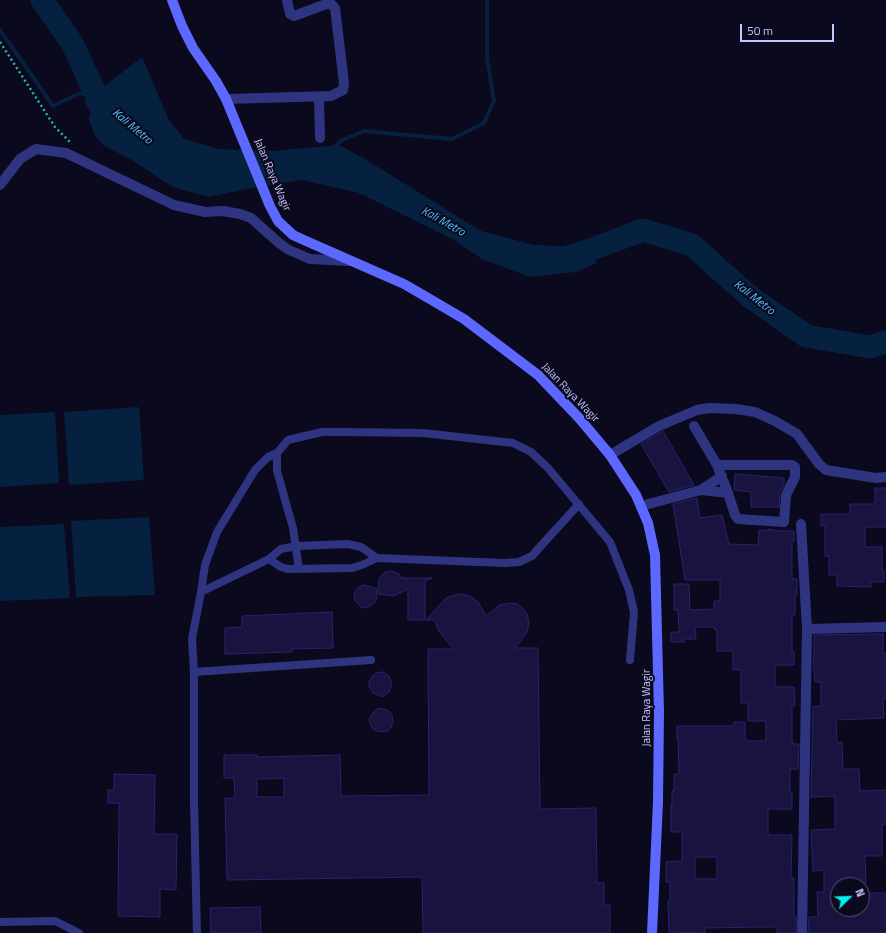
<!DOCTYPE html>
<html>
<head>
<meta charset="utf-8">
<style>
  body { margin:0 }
  #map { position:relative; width:886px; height:933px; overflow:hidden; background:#0b091d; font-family:"Titillium Web",sans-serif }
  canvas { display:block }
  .north { position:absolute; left:830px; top:877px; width:40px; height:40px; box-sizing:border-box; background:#0b091d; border:1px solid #555477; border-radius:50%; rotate:67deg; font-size:11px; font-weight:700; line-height:16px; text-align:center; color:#c5c5ff }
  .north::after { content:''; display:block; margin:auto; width:14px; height:18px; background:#00f0ef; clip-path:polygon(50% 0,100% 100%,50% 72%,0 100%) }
  .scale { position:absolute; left:740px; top:24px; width:94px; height:18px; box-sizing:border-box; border:2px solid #c5c5ff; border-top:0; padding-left:5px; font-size:12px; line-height:14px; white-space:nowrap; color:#c5c5ff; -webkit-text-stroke:3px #0b091d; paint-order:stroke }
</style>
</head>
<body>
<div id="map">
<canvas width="886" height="933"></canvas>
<div class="north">N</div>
<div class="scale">50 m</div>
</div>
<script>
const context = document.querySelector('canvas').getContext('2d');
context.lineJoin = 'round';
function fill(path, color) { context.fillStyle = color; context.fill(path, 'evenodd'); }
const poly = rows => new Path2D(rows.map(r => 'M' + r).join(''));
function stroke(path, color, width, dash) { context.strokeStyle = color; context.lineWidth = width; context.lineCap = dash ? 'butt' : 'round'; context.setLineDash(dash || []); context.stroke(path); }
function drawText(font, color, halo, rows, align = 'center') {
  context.font = font + ' "Titillium Web",sans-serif'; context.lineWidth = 4; context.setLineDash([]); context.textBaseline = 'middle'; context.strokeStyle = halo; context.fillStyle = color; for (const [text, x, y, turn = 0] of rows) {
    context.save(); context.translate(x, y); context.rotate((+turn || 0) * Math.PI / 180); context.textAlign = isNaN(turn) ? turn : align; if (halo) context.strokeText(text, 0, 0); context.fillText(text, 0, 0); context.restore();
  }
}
fill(poly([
  [142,57,168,118,184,139,219,149,273,151,339,145,365,159,481,231,534,245,583,247,597,263,576,272,530,277,482,259,452,239,359,193,302,180,246,189,209,197,173,187,132,160,103,145,95,136,90,122,89,117,91,112,84,102],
  [139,407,144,480,69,485,64,412],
  [55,412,59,483,0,487,0,415],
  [149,517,155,595,76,597,71,521],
  [64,524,70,598,0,601,0,527]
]), '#06203f');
stroke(poly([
  [0,30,53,106,80,93,96,97],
  [333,148,342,140,364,131,452,139,484,123,494,101,487,58,487,0]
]), '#06203f', 4);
stroke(poly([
  [42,0,72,43,97,97,118,115],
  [557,260,584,252,643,230,692,245,749,296,806,336,870,347,886,342]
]), '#06203f', 23);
const building = poly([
  [663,431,694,485,669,492,641,444,663,431],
  [735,474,784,478,784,485,781,490,780,490,779,507,751,507,751,492,734,490,735,474],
  [875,488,886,488,886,527,865,527,865,547,882,547,882,570,884,570,884,582,871,582,871,587,837,586,837,575,829,575,829,556,825,556,825,526,821,526,821,514,850,514,850,504,875,504,875,488],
  [697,498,700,518,722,515,729,544,758,545,759,530,768,531,768,529,779,531,794,531,794,541,792,541,792,579,797,579,797,595,795,595,795,615,792,615,792,652,794,652,794,665,775,665,775,687,794,687,795,706,792,706,792,740,793,744,799,744,798,769,790,769,790,792,792,792,792,809,768,809,768,835,792,835,791,878,794,878,794,917,796,917,796,933,777,933,777,927,765,927,705,928,705,933,669,932,668,901,670,901,670,882,666,882,666,862,682,861,682,832,671,832,671,805,672,805,672,791,674,791,674,774,679,774,678,738,677,738,677,726,734,726,734,722,745,722,745,740,747,740,747,741,766,741,766,721,748,721,748,703,741,703,741,670,733,670,733,651,717,651,717,630,715,630,715,627,695,627,696,639,684,639,684,642,671,642,671,632,679,632,678,610,674,610,674,584,689,584,690,610,714,609,714,601,720,601,720,580,685,580,673,504,697,498],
  [695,857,717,857,717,879,695,879,695,857],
  [392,571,399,574,401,578,432,578,425,581,425,620,408,620,408,589,393,596,378,594,379,579,385,572,392,571],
  [365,585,377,589,376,601,372,605,366,608,361,607,355,601,354,593,358,587,365,585],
  [459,594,470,596,478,602,486,616,500,605,510,603,517,604,522,608,527,614,529,623,527,632,515,648,538,648,540,809,596,808,597,883,604,883,604,905,610,905,610,933,423,933,422,877,227,880,225,798,235,798,234,778,224,778,224,755,257,755,257,757,340,755,341,796,429,795,428,649,453,649,439,631,434,620,426,620,446,598,459,594],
  [284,778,284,797,257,797,257,779,284,778],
  [332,612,333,648,292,649,292,652,225,654,225,628,242,627,242,616,332,612],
  [883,634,883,653,886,653,886,699,883,699,884,718,836,720,837,743,842,742,843,769,859,769,860,791,886,790,886,824,882,824,882,856,865,856,866,883,842,884,842,885,838,885,838,909,864,909,863,893,886,893,886,933,808,933,809,917,818,917,817,892,824,892,824,870,813,871,811,830,835,829,835,796,811,797,813,707,821,706,821,682,815,682,813,658,814,658,814,635,883,634],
  [383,672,389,676,392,685,389,692,382,697,373,693,369,687,369,682,372,676,376,673,383,672],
  [378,708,387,710,392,714,393,722,391,728,387,731,381,732,374,730,371,726,369,720,372,714,378,708],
  [114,774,155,775,154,834,177,834,176,890,160,889,160,917,118,916,119,803,108,803,108,790,114,790,114,774],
  [260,907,261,933,211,933,210,908,260,907]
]);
fill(building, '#18133f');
stroke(building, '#2a236e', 1);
stroke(poly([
  [0,42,55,127,70,142]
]), '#20b89f', 2.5, [2, 3]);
stroke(poly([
  [269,559,281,567,288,569,352,568,362,565,377,558,505,563,519,562,532,556,539,548,579,504],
  [299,569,293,528,277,471,277,453,288,440,322,432,344,432,423,433,513,443,531,452,548,468,610,542,629,590,634,612,630,660],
  [201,592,205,565,217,532,255,470,268,457,277,453],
  [194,672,371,660],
  [0,922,55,921,79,933],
  [197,933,194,801,194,672,192,639,201,592,269,559,281,549,297,546,348,544,361,547,377,558]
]), '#2f3481', 8);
stroke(poly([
  [319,97,320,138],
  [226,99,331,96,343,90,344,83,335,8,331,4,326,4,294,16,290,14,287,0],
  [0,185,20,159,36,149,66,153,174,205,205,212,223,211,240,214,251,218,279,243,289,250,310,259,350,261],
  [694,426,717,465,792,465,795,467,795,477,786,495,784,522,738,519,735,515,728,493,717,465],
  [610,455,659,426,697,410,709,408,736,409,755,412,775,421,797,434,819,464,826,470,876,478,886,477],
  [701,490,722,476],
  [641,506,701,490,728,493],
  [801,524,807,629,802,933],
  [807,629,886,627]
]), '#2f3481', 10);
stroke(poly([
  [172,0,182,26,193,48,216,81,226,99,270,206,278,221,293,235,306,241,404,284,423,295,464,319,538,375,579,418,610,455,636,495,648,523,655,555,659,712,658,802,652,933]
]), '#5c68ff', 10);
drawText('11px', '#c5c5ff', '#0b091d', [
  ["Jalan Raya Wagir",272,175,67],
  ["Jalan Raya Wagir",570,393,46],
  ["Jalan Raya Wagir",647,708,-90]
]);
drawText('italic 12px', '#53c1ff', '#0b091d', [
  ["Kali Metro",132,127,40],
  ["Kali Metro",443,222,29],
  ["Kali Metro",754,298,38]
]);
</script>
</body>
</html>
